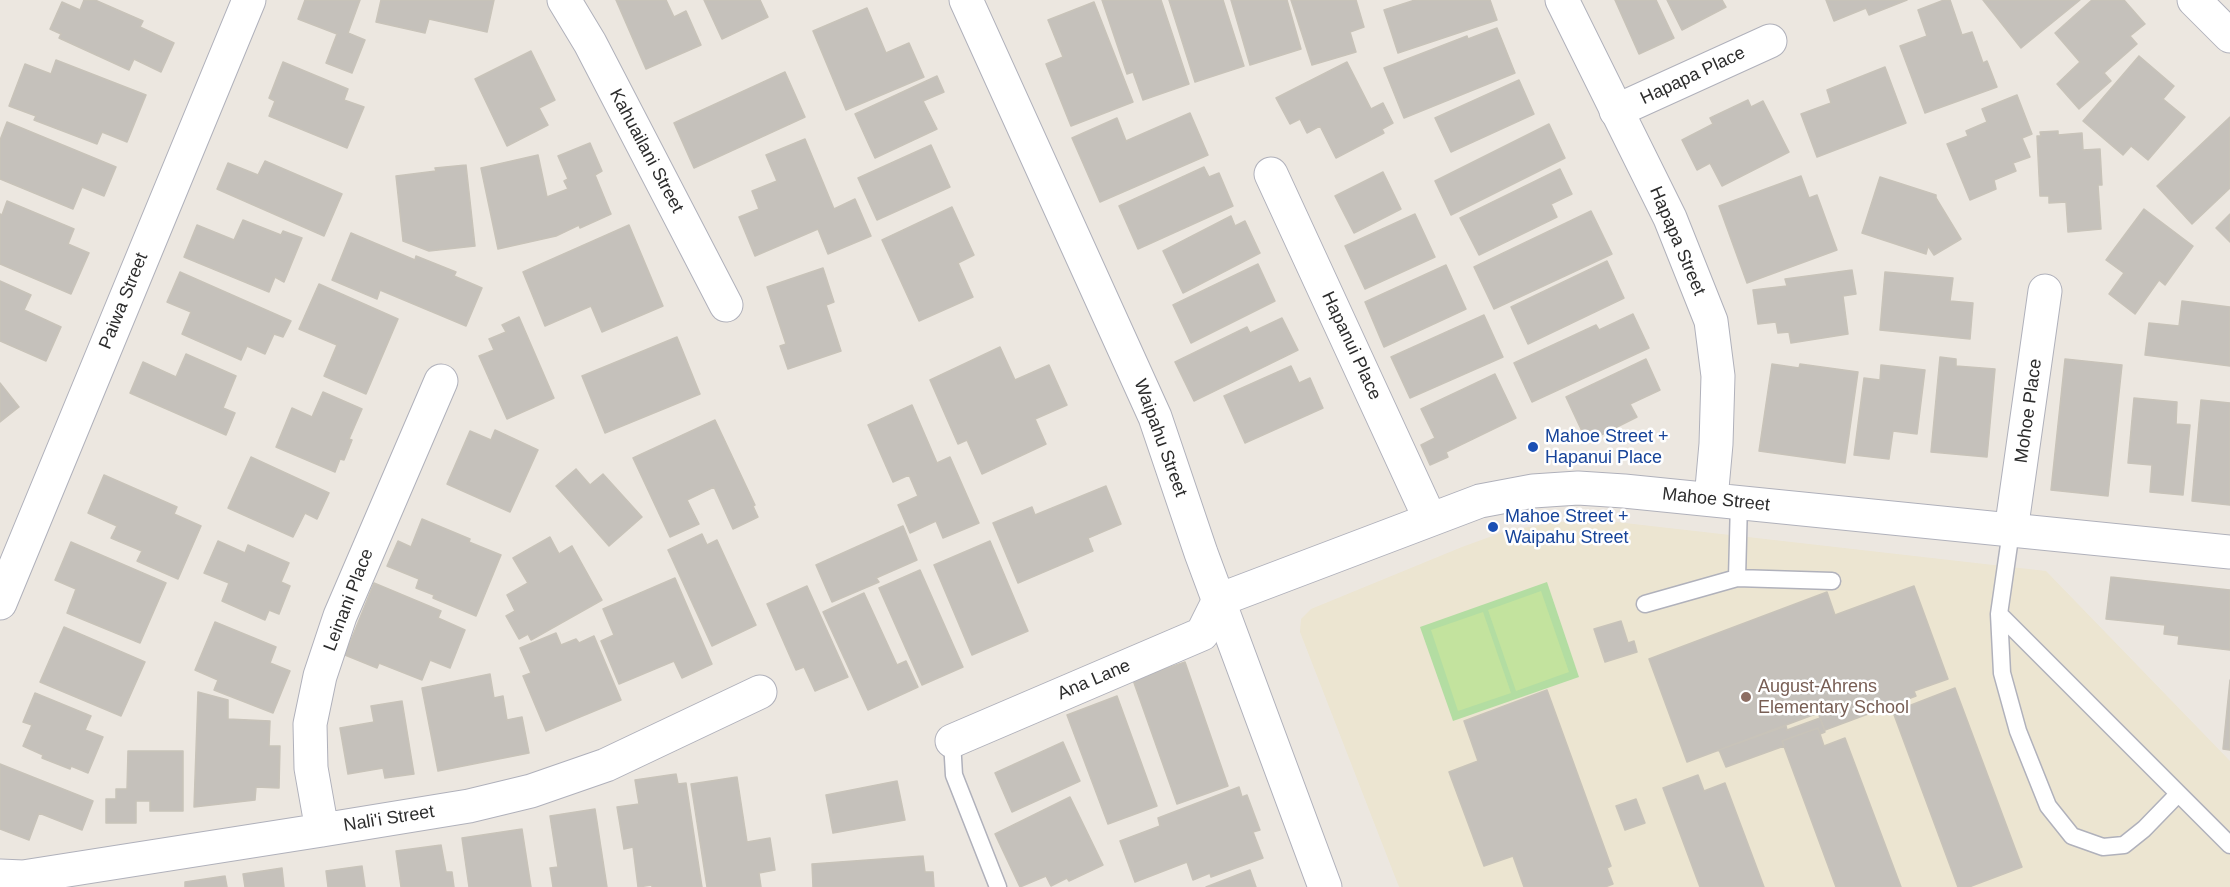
<!DOCTYPE html>
<html>
<head>
<meta charset="utf-8">
<style>
  body { margin:0 }
  canvas { display:block; background:#ece7e0 }
</style>
</head>
<body>
<canvas width="2230" height="887"></canvas>
<script>
const context = document.querySelector('canvas').getContext('2d');
context.lineJoin = 'round';
function fill(path, color) { context.fillStyle = color; context.fill(path, 'evenodd'); }
const poly = rows => new Path2D(rows.map(r => 'M' + r).join(''));
function stroke(path, color, width, dash) { context.strokeStyle = color; context.lineWidth = width; context.lineCap = dash ? 'butt' : 'round'; context.setLineDash(dash || []); context.stroke(path); }
function drawText(font, color, halo, rows, align = 'center') {
  context.font = font + ' Helvetica,sans-serif'; context.lineWidth = 5; context.setLineDash([]); context.textBaseline = 'middle'; context.strokeStyle = halo; context.fillStyle = color; for (const [text, x, y, turn = 0] of rows) {
    context.save(); context.translate(x, y); context.rotate((+turn || 0) * Math.PI / 180); context.textAlign = isNaN(turn) ? turn : align; if (halo) context.strokeText(text, 0, 0); context.fillText(text, 0, 0); context.restore();
  }
}
fill(poly([
  [1558,522,1616,522,2046,571,2230,761,2230,887,1399,887,1300,632,1301,619,1311,609,1462,547,1506,531]
]), '#ece5d1');
fill(poly([
  [1547,582,1579,677,1453,721,1420,627]
]), '#b3dda2');
fill(poly([
  [1541,591,1569,672,1516,691,1488,610],
  [1483,612,1511,693,1458,711,1431,630]
]), '#c3e39e');
const building = poly([
  [84,0,95,0,143,21,140,27,174,43,161,72,134,59,129,70,59,38,61,34,50,29,62,2,80,10,84,0],
  [305,0,360,0,348,33,365,40,352,73,326,63,337,34,298,19,305,0],
  [381,0,494,0,487,32,429,19,425,33,376,22,381,0],
  [616,0,666,0,674,17,686,11,701,45,646,69,616,0],
  [704,0,760,0,768,17,722,39,704,0],
  [1102,0,1161,0,1189,84,1143,100,1133,72,1127,74,1102,0],
  [1169,0,1223,0,1244,66,1195,82,1169,0],
  [1231,0,1287,0,1301,49,1250,65,1231,0],
  [1291,0,1356,0,1364,27,1350,32,1356,52,1312,65,1291,0],
  [1415,0,1490,0,1497,20,1398,53,1384,10,1415,0],
  [1615,0,1656,0,1674,38,1639,54,1615,0],
  [1667,0,1722,0,1726,7,1682,30,1667,0],
  [1826,0,1907,0,1869,15,1866,8,1834,21,1826,0],
  [1944,0,1950,0,1962,35,1972,32,1983,63,1987,61,1997,87,1925,113,1900,46,1927,36,1918,10,1944,0],
  [1983,0,2080,0,2021,48,1983,0],
  [2092,0,2124,0,2145,24,2130,36,2137,44,2104,73,2111,81,2079,109,2057,84,2080,62,2055,33,2092,0],
  [1094,2,1133,102,1071,126,1046,64,1063,57,1048,20,1094,2],
  [867,8,886,53,909,43,924,77,846,110,813,31,867,8],
  [1497,28,1515,73,1404,118,1384,68,1467,36,1468,39,1497,28],
  [531,51,555,100,539,108,548,125,507,146,475,79,531,51],
  [2139,56,2174,86,2163,99,2185,117,2148,160,2131,146,2123,155,2083,121,2139,56],
  [56,60,146,95,127,142,102,132,97,144,34,120,36,116,9,106,25,64,51,74,56,60],
  [283,62,348,89,344,100,364,107,347,148,269,116,275,101,269,98,283,62],
  [1347,62,1371,109,1383,103,1393,123,1382,129,1384,133,1336,158,1320,126,1307,133,1300,119,1290,124,1276,98,1347,62],
  [1885,67,1906,123,1817,157,1801,114,1831,103,1827,90,1885,67],
  [785,72,805,117,694,168,674,123,785,72],
  [937,76,944,92,923,101,937,129,875,158,855,114,937,76],
  [1519,80,1534,114,1451,152,1435,118,1519,80],
  [2017,95,2032,134,2022,138,2030,157,2013,163,2016,171,1994,180,1996,189,1970,200,1947,144,1968,136,1966,131,1987,122,1982,109,2017,95],
  [1748,100,1751,107,1763,101,1789,152,1722,186,1710,163,1697,170,1682,140,1713,124,1710,118,1748,100],
  [1190,113,1208,155,1100,202,1072,138,1117,118,1126,141,1190,113],
  [2230,117,2230,188,2192,224,2157,186,2230,117],
  [7,122,116,167,104,196,82,187,73,209,0,179,0,140,7,122],
  [1549,124,1565,158,1451,215,1435,181,1549,124],
  [2058,131,2058,135,2082,133,2083,150,2100,149,2102,185,2098,185,2101,229,2068,232,2066,202,2049,203,2049,196,2040,196,2037,136,2041,136,2040,132,2058,131],
  [805,139,834,209,855,199,871,236,828,254,818,229,755,256,739,217,759,209,752,191,777,181,766,155,805,139],
  [590,143,602,171,595,175,611,214,580,228,579,225,556,236,498,249,481,168,538,155,547,197,568,189,564,181,568,179,558,156,590,143],
  [931,145,950,187,877,220,858,178,931,145],
  [265,161,342,194,324,236,217,189,228,163,258,175,265,161],
  [466,165,475,246,429,251,403,241,396,176,436,171,435,168,466,165],
  [1204,167,1209,177,1219,173,1233,206,1138,249,1119,206,1204,167],
  [1560,169,1572,194,1551,204,1557,217,1479,255,1460,218,1560,169],
  [1383,172,1401,209,1354,233,1335,196,1383,172],
  [1801,176,1809,198,1817,195,1837,250,1747,283,1719,206,1801,176],
  [1880,177,1936,195,1936,198,1961,239,1934,255,1928,246,1926,254,1862,233,1880,177],
  [7,201,74,229,68,244,89,253,71,294,0,264,0,214,2,215,7,201],
  [952,207,974,255,958,263,973,297,919,321,882,240,952,207],
  [2144,209,2193,246,2165,285,2159,280,2135,314,2109,294,2124,273,2106,260,2144,209],
  [1591,211,1612,254,1494,309,1474,267,1591,211],
  [1415,214,1435,257,1365,289,1345,246,1415,214],
  [2230,214,2230,242,2216,228,2230,214],
  [1231,216,1235,226,1245,221,1260,253,1183,293,1163,251,1231,216],
  [243,220,281,235,283,231,302,238,284,282,275,277,269,292,184,257,197,225,234,240,243,220],
  [629,225,663,306,602,332,591,306,545,326,523,272,629,225],
  [351,233,415,260,416,256,456,272,454,276,482,288,466,326,380,290,377,299,332,280,351,233],
  [1607,261,1624,298,1528,344,1511,307,1607,261],
  [1258,264,1275,301,1191,343,1173,305,1258,264],
  [1446,265,1466,309,1384,347,1365,302,1446,265],
  [823,268,834,302,826,305,841,351,788,369,780,346,786,344,767,287,823,268],
  [1852,270,1856,294,1843,296,1848,334,1791,343,1789,332,1778,333,1776,322,1758,324,1753,290,1787,286,1785,279,1852,270],
  [180,272,291,321,283,337,274,334,265,354,247,346,241,360,182,334,191,312,167,302,180,272],
  [1885,272,1953,278,1950,301,1973,303,1970,339,1880,330,1885,272],
  [0,281,31,295,24,310,61,327,46,361,0,341,0,281],
  [319,284,398,319,366,394,324,376,337,345,299,329,319,284],
  [2182,301,2230,307,2230,366,2145,355,2149,323,2179,326,2182,301],
  [1633,314,1649,348,1532,402,1514,363,1596,325,1599,330,1633,314],
  [1484,315,1503,357,1410,398,1391,357,1484,315],
  [519,317,554,398,507,419,479,356,494,350,489,339,506,332,502,325,519,317],
  [1282,318,1298,350,1194,401,1175,362,1247,327,1250,333,1282,318],
  [677,337,700,394,605,433,582,376,677,337],
  [1000,347,1015,380,1049,365,1067,405,1035,419,1046,444,982,474,967,440,958,444,930,380,1000,347],
  [186,354,236,376,223,408,235,413,226,435,130,393,143,362,176,377,186,354],
  [1940,357,1956,359,1956,366,1995,369,1987,457,1931,452,1940,357],
  [1646,359,1660,390,1630,404,1637,417,1587,442,1566,397,1646,359],
  [2065,359,2122,365,2108,496,2051,490,2065,359],
  [1772,364,1799,368,1800,364,1858,372,1845,463,1759,451,1772,364],
  [1881,365,1925,370,1917,434,1893,431,1889,459,1854,455,1864,378,1880,380,1881,365],
  [1291,366,1299,383,1310,378,1323,408,1245,443,1224,396,1291,366],
  [1495,374,1516,418,1446,452,1448,457,1430,465,1421,445,1435,438,1421,409,1495,374],
  [0,383,19,407,0,422,0,383],
  [323,392,362,409,349,439,352,440,344,460,340,459,335,472,276,447,292,408,312,417,323,392],
  [2134,398,2177,402,2176,424,2190,425,2183,495,2150,492,2152,465,2128,463,2134,398],
  [2201,400,2230,403,2230,505,2192,501,2201,400],
  [912,405,937,463,950,457,979,523,943,538,936,521,910,533,898,505,918,496,909,475,893,482,868,425,912,405],
  [715,420,755,505,753,506,758,517,733,529,714,487,687,500,699,524,670,537,633,458,715,420],
  [495,430,538,450,510,512,447,484,470,431,491,440,495,430],
  [251,457,329,493,317,519,305,513,293,537,228,508,251,457],
  [576,469,590,485,603,474,642,517,609,546,556,486,576,469],
  [104,475,177,507,174,514,201,526,178,579,137,561,142,551,111,538,117,526,88,513,104,475],
  [1106,486,1121,524,1088,538,1093,551,1018,583,993,523,1032,507,1035,515,1106,486],
  [422,519,470,539,469,542,501,555,476,616,433,598,434,595,416,588,419,579,387,566,398,541,411,547,422,519],
  [903,526,917,560,876,578,879,582,832,602,816,565,903,526],
  [702,534,707,545,717,540,756,625,712,646,668,550,702,534],
  [550,537,559,554,572,546,602,600,531,640,528,634,519,639,506,616,515,611,507,595,528,583,513,558,550,537],
  [218,541,245,553,248,545,289,563,281,582,290,586,279,614,269,610,265,620,222,601,229,583,204,573,218,541],
  [990,541,1028,631,972,655,934,565,990,541],
  [71,542,166,583,140,643,67,613,76,589,55,580,71,542],
  [920,570,963,667,922,685,879,588,920,570],
  [2111,577,2230,590,2230,650,2178,644,2179,636,2164,634,2165,625,2106,619,2111,577],
  [675,578,712,664,682,678,674,661,619,684,601,641,614,635,603,609,675,578],
  [374,583,441,611,438,618,465,630,450,668,430,660,422,680,379,663,377,668,345,655,374,583],
  [807,586,848,677,815,691,804,667,796,670,767,604,807,586],
  [1914,586,1948,679,1914,691,1916,696,1825,730,1818,713,1687,762,1649,659,1827,592,1835,615,1914,586],
  [864,593,897,665,906,661,918,687,868,710,823,612,864,593],
  [1621,621,1628,643,1634,641,1637,652,1605,662,1594,629,1621,621],
  [215,622,276,647,270,663,290,671,273,713,214,690,218,680,195,670,215,622],
  [64,627,145,662,121,716,40,682,64,627],
  [556,633,561,645,576,639,579,643,594,636,621,700,546,731,523,676,531,673,520,648,556,633],
  [1185,662,1228,786,1177,804,1133,680,1185,662],
  [490,674,494,698,503,696,507,720,522,717,529,753,438,771,422,688,490,674],
  [2230,680,2230,750,2223,749,2230,680],
  [1955,688,2022,867,1969,887,1958,887,1893,712,1955,688],
  [1547,690,1611,866,1607,868,1613,884,1605,887,1524,887,1513,856,1484,866,1449,772,1478,761,1464,721,1547,690],
  [198,692,228,700,228,719,270,721,269,746,280,746,279,788,256,787,255,800,194,807,198,692],
  [35,693,91,716,85,730,103,737,88,773,71,766,70,769,42,758,43,755,23,746,32,725,23,722,35,693],
  [1117,696,1157,806,1108,824,1067,715,1117,696],
  [402,701,414,774,385,778,383,768,348,774,340,728,374,722,371,706,402,701],
  [1820,718,1825,732,1820,734,1818,728,1782,741,1784,746,1726,767,1719,750,1786,726,1787,730,1820,718],
  [1818,728,1824,746,1845,738,1901,887,1836,887,1782,741,1818,728],
  [1063,742,1080,781,1012,812,995,773,1063,742],
  [128,751,183,751,183,811,150,811,150,801,136,801,136,823,106,823,106,799,116,799,116,789,127,789,128,751],
  [0,764,93,801,82,830,39,813,29,840,0,829,0,764],
  [676,774,678,784,686,783,702,887,652,887,652,885,638,887,633,847,624,849,617,807,639,804,635,780,676,774],
  [1698,775,1704,791,1725,783,1764,887,1700,887,1663,788,1698,775],
  [737,777,747,842,770,838,775,870,759,873,761,887,707,887,691,784,737,777],
  [897,781,905,820,833,833,826,795,897,781],
  [1239,787,1242,797,1247,795,1260,830,1253,832,1263,858,1211,877,1210,873,1193,880,1187,862,1135,882,1120,841,1160,826,1158,818,1239,787],
  [1070,797,1103,865,1069,881,1067,878,1051,886,1046,876,1020,887,995,834,1070,797],
  [1636,799,1645,823,1625,830,1616,806,1636,799],
  [595,809,607,887,553,887,550,868,558,867,550,816,595,809],
  [522,829,531,887,469,887,462,838,522,829],
  [441,845,446,872,452,872,454,887,401,887,396,851,441,845],
  [923,856,925,872,933,872,934,887,813,887,812,864,923,856],
  [362,866,365,887,328,887,326,871,362,866],
  [282,868,284,887,245,887,243,874,282,868],
  [1250,870,1256,887,1206,887,1250,870],
  [225,876,227,887,185,887,185,882,225,876]
]);
fill(building, '#c5c1bb');
stroke(building, '#c8c3b9', 1.5);
const service = poly([
  [2011,531,1999,614,2002,673,2018,731,2048,806,2072,836,2103,847,2124,845,2144,829,2178,794],
  [1737,578,1832,581],
  [1645,604,1737,578,1739,502],
  [1999,614,2230,845],
  [952,741,954,775,998,887]
]);
const minor = poly([
  [564,0,590,43,726,305],
  [2194,0,2230,36],
  [1616,111,1770,41],
  [1271,174,1430,519],
  [2011,531,2045,291],
  [952,741,1202,634,1219,600],
  [322,830,311,768,310,724,320,676,340,616,441,381],
  [0,876,23,877,322,830,469,806,531,791,606,765,760,692]
]);
const tertiary = poly([
  [966,0,1155,417,1201,553,1325,887],
  [1562,0,1670,218,1711,321,1718,376,1716,444,1711,499],
  [1219,600,1480,501,1533,491,1578,488,1624,491,2230,552],
  [0,603,249,0]
]);
stroke(service, '#b0b1bb', 19);
stroke(minor, '#b0b1bb', 35);
stroke(tertiary, '#b0b1bb', 35);
stroke(service, '#fff', 16);
stroke(minor, '#fff', 33);
stroke(tertiary, '#fff', 33);
for (const [x, y, r, color] of [
  [1533,447,6,"#1a4fb4"],
  [1493,527,6,"#1a4fb4"],
  [1746,697,6,"#8d6e63"]
]) { const dot = new Path2D(); dot.arc(x, y, r, 0, 2 * Math.PI); context.fillStyle = color; context.fill(dot); stroke(dot, '#fff', 2); }
drawText('18px', '#2c2c2c', '#fff', [
  ["Hapapa Place",1693,76,-25],
  ["Kahuailani Street",646,151,62],
  ["Hapapa Street",1677,241,67],
  ["Paiwa Street",124,301,-68],
  ["Hapanui Place",1351,346,65],
  ["Mohoe Place",2029,411,-82],
  ["Waipahu Street",1160,438,70],
  ["Mahoe Street",1716,500,6],
  ["Leinani Place",349,600,-69],
  ["Ana Lane",1094,680,-23],
  ["Nali'i Street",389,819,-9]
]);
drawText('18px', '#164399', '#fff', [
  ["Mahoe Street +",1545,437],
  ["Hapanui Place",1545,458],
  ["Mahoe Street +",1505,517],
  ["Waipahu Street",1505,538]
], 'left');
drawText('18px', '#785e54', '#fff', [
  ["August-Ahrens",1758,687],
  ["Elementary School",1758,708]
], 'left');
</script>
</body>
</html>
